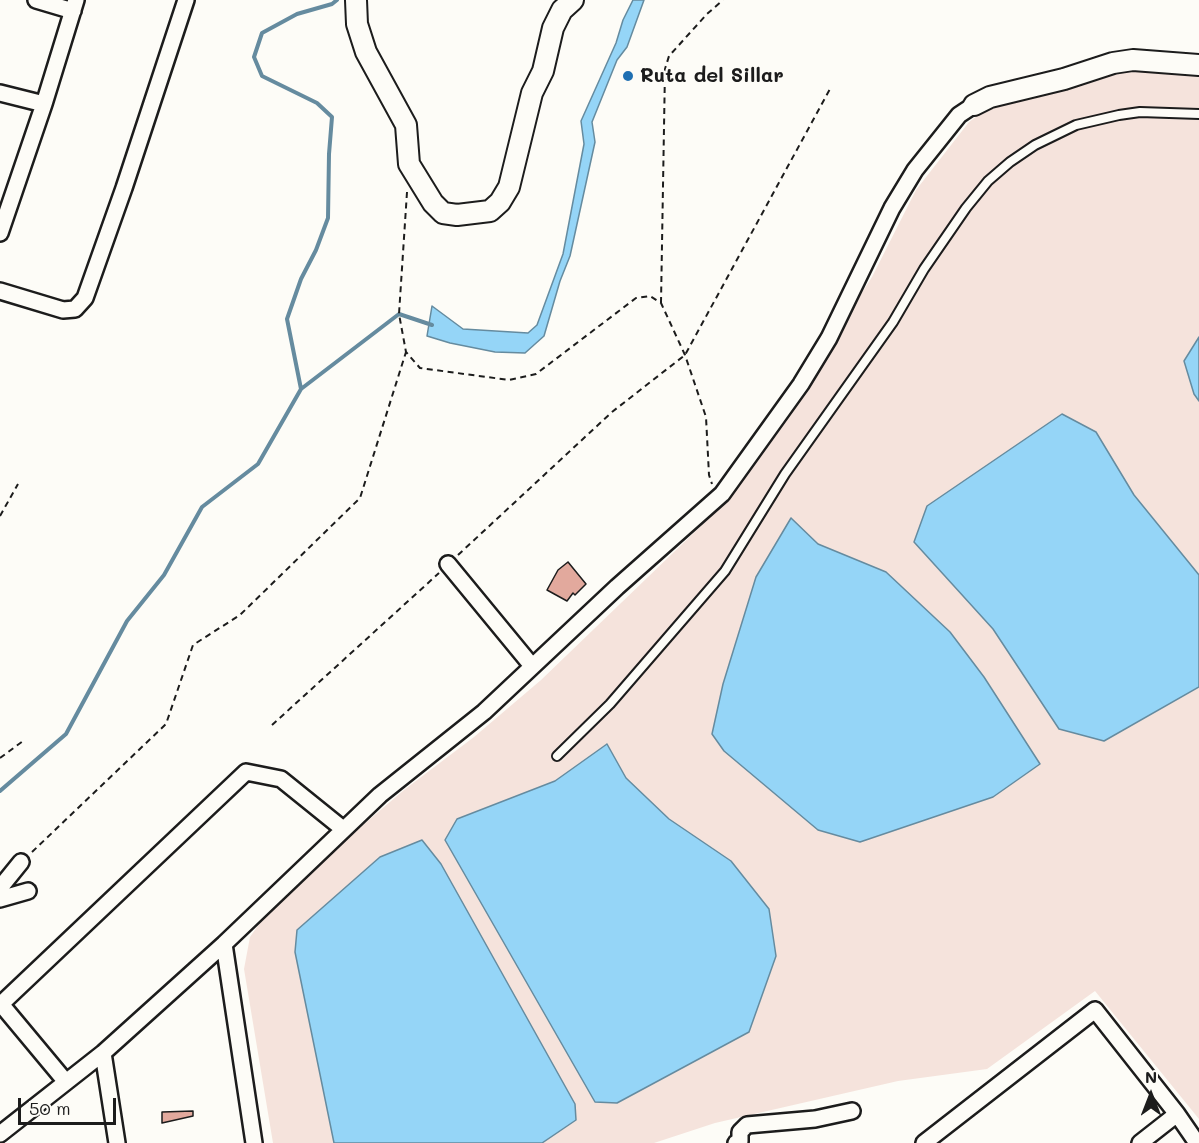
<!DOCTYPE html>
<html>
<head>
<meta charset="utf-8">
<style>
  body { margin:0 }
  #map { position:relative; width:1199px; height:1143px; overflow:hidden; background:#fdfcf7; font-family:Mali,sans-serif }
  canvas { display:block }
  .north { position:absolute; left:1121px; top:1065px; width:60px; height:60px; -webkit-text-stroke:4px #fdfcf7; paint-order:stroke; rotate:0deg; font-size:16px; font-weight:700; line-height:24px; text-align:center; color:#1c1c1c }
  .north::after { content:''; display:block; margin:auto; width:21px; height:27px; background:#1c1c1c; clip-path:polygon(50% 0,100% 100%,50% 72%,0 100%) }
  .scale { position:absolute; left:18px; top:1098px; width:98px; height:27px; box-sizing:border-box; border:3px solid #1c1c1c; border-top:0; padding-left:8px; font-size:18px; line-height:21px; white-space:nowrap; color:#1c1c1c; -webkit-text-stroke:4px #fdfcf7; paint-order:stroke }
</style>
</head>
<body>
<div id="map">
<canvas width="1199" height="1143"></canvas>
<div class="north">N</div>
<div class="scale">50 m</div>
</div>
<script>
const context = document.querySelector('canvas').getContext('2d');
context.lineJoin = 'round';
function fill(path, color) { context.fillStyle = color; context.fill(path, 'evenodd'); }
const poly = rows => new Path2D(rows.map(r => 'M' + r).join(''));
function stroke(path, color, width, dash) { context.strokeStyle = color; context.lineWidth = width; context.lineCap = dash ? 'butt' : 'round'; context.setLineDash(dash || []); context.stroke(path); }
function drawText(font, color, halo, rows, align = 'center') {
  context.font = font + ' Mali,sans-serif'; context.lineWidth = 4.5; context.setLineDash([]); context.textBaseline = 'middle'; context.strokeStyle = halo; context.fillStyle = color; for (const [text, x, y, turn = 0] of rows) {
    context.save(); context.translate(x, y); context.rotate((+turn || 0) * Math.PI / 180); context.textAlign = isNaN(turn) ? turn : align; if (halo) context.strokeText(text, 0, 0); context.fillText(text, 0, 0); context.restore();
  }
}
fill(poly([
  [1140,68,1199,74,1199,1119,1095,991,987,1069,898,1081,715,1123,654,1143,273,1143,244,969,250,937,264,917,322,860,404,790,474,737,541,680,728,500,872,277,916,190,969,122,996,102,1116,69]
]), '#f5e3dc');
const water = poly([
  [633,0,644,0,627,47,617,60,592,122,595,142,570,256,560,281,544,336,525,353,495,352,450,343,427,336,432,306,463,329,528,333,537,325,563,254,584,144,581,121,616,43,623,20,633,0],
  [1199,337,1199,401,1194,394,1184,361,1199,337],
  [1062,414,1096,432,1134,495,1199,575,1199,687,1104,741,1059,729,993,629,914,542,927,506,1062,414],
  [791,518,818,544,886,572,950,632,984,677,1040,764,993,797,860,842,818,830,724,751,712,734,723,684,756,577,791,518],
  [607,744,626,778,669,819,731,861,769,909,776,956,749,1032,617,1103,595,1102,445,840,457,819,555,781,607,744],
  [422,840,441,864,575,1104,576,1120,542,1143,334,1143,295,952,297,930,380,857,422,840]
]);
fill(water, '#95d5f7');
stroke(water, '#658b9f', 1.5);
stroke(poly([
  [301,389,287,319,301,279,316,250,328,218,329,154,332,117,317,103,262,76,254,57,262,33,297,14,332,4,337,0],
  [0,791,66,734,127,621,164,575,202,507,258,464,301,389,399,314,432,325]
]), '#658b9f', 4);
const building = poly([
  [568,562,586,584,575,595,573,593,567,601,547,590,558,570,568,562],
  [193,1111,193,1116,162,1123,162,1112,193,1111]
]);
fill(building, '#e2a99d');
stroke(building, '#1c1c1c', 1.5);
const service = poly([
  [557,756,610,704,725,571,785,474,893,322,924,269,966,208,988,181,1010,162,1035,145,1076,125,1119,115,1140,112,1199,114]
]);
const minor = poly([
  [36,0,73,11],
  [0,93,44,104,76,0],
  [0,233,44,104],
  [0,291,63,310,75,309,85,298,124,188,186,0],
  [448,564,532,666],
  [0,888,21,862],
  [0,899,28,891],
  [224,944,254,1143],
  [1,1004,66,1082],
  [0,1005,246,772,281,779,343,829],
  [103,1053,117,1143],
  [0,1134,103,1053,224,944,380,795,484,712,617,587,722,494,801,384,829,338,892,208,915,170,959,115,974,105],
  [736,1143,740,1141,740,1132,747,1125,815,1119,852,1111],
  [924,1143,1095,1010,1177,1114,1197,1143],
  [1140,1143,1177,1114]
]);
const tertiary = poly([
  [356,0,357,24,366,52,406,125,409,164,433,203,443,213,457,215,490,211,500,202,509,187,532,93,543,71,553,28,562,10,573,0],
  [974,105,990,97,1064,79,1113,63,1133,60,1199,65]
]);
stroke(service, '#1c1c1c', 12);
stroke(minor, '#1c1c1c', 20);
stroke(tertiary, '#1c1c1c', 24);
stroke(poly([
  [407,192,399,314,406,352,420,368,509,380,536,374,636,298,650,296,661,303,685,355,706,417,709,475,712,484],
  [661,303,665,69,669,56,707,14,723,0],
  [0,516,18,484],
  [458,555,612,412,685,355,830,89],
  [272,725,439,573],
  [0,758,23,741],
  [32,852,166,724,193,645,240,615,360,498,406,352]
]), '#1c1c1c', 2, [6, 4.5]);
stroke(service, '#fdfcf7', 8);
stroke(minor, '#fdfcf7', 15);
stroke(tertiary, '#fdfcf7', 20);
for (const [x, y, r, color] of [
  [628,76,6,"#1f6fb2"]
]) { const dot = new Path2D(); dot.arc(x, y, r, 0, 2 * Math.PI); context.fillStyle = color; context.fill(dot); stroke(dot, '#fdfcf7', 2); }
drawText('bold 20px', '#1c1c1c', '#fdfcf7', [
  ["Ruta del Sillar",640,76]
], 'left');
</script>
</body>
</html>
